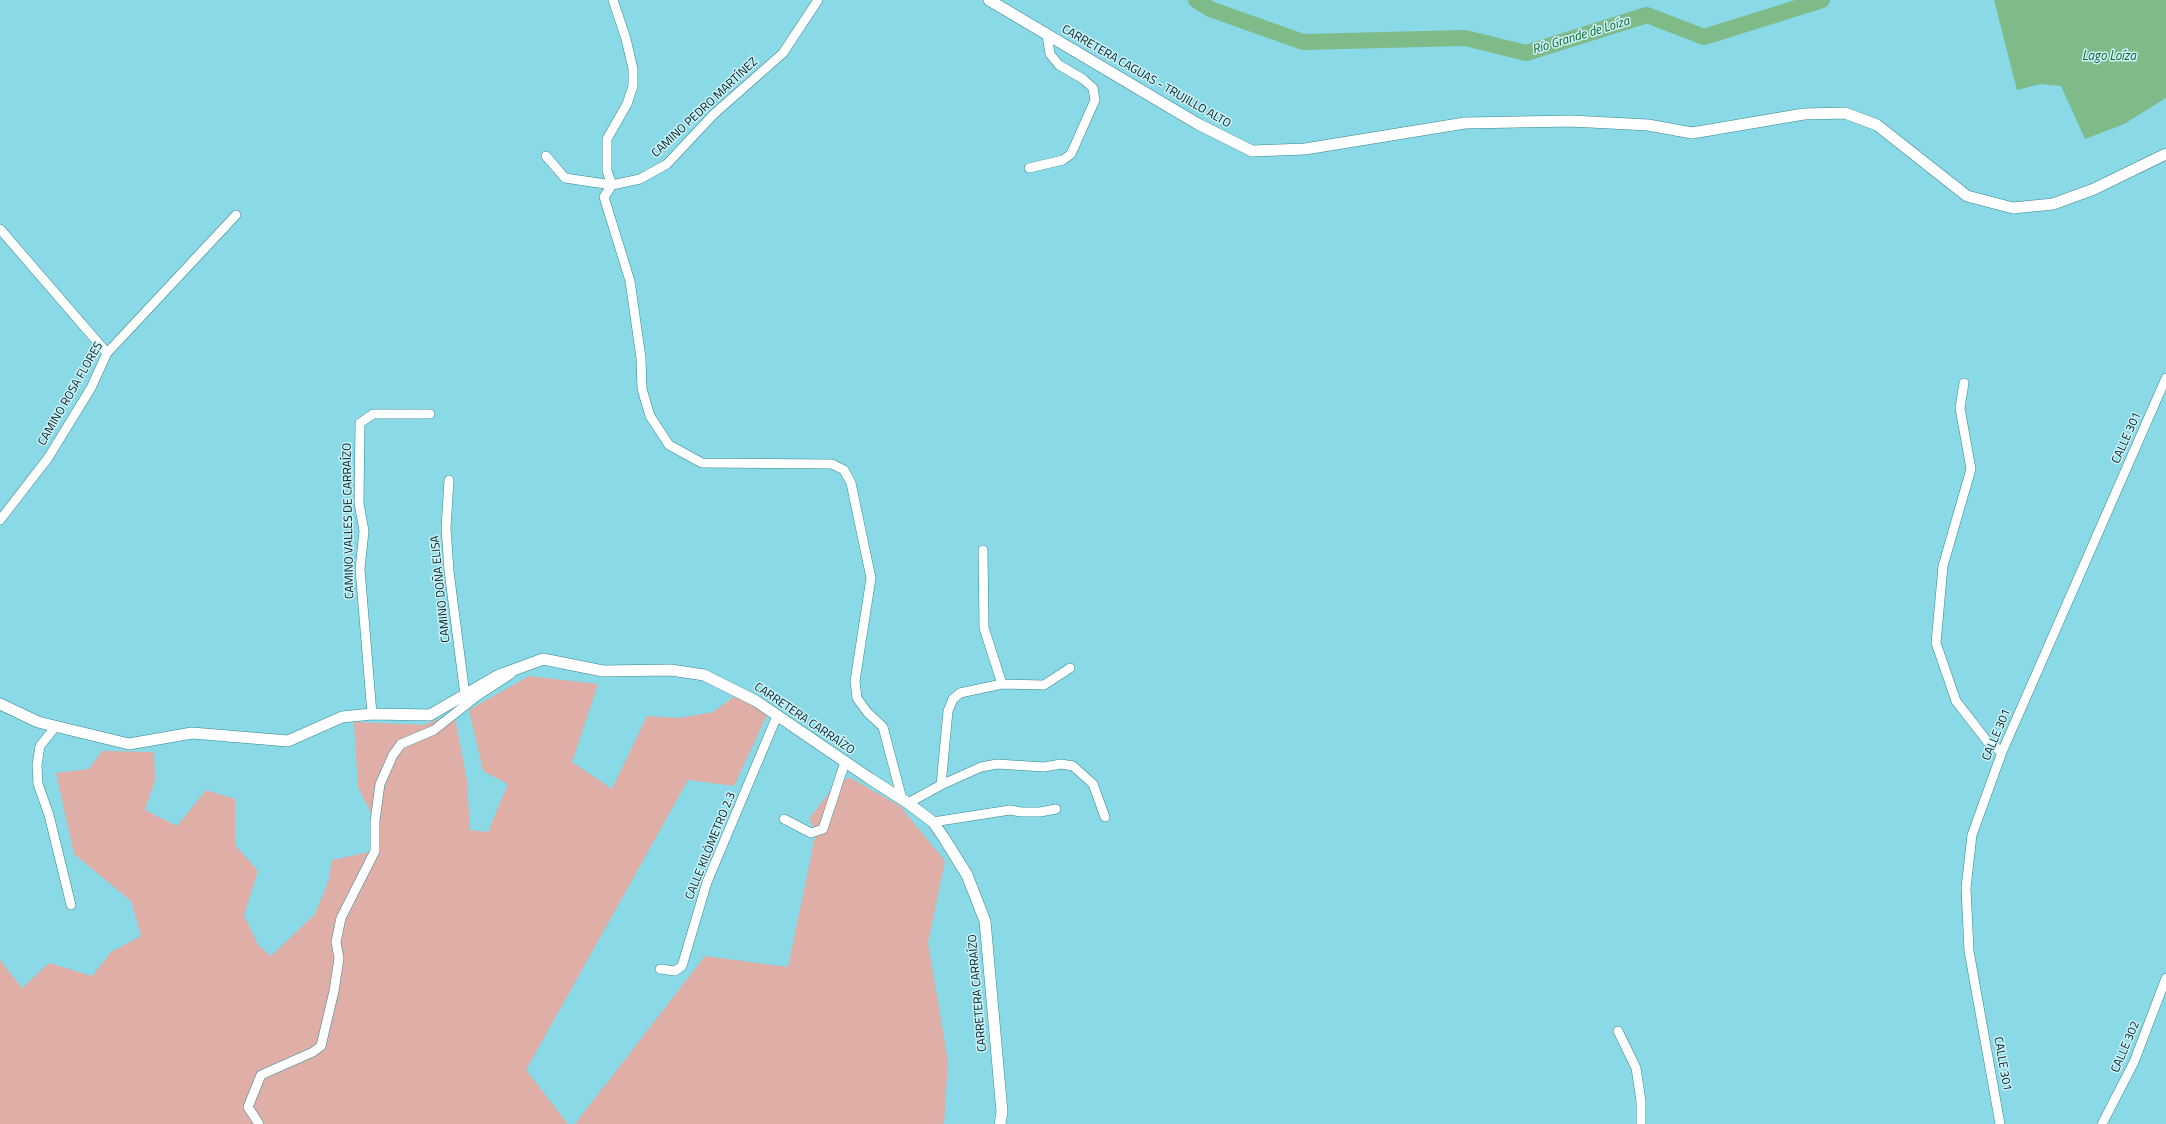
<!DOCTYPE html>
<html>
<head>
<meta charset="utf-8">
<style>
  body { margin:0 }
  canvas { display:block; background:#89d9e6 }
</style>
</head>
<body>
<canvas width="2166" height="1124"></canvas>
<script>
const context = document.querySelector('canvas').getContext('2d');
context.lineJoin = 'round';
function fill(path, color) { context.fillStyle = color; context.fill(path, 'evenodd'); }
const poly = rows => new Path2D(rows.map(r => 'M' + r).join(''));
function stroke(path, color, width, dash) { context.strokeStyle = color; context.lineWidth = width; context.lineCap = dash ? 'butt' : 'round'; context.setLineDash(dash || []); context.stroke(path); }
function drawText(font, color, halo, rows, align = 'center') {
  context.font = font + ' "Titillium Web",sans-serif'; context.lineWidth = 3; context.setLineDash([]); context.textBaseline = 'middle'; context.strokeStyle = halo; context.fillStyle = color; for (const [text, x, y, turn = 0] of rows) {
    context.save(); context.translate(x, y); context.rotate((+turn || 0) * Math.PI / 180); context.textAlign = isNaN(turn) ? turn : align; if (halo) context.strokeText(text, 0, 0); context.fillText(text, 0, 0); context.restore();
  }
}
fill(poly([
  [529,676,598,684,572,762,612,789,647,716,679,718,713,712,735,696,768,713,734,786,688,780,526,1070,568,1124,0,1124,0,960,22,988,49,963,92,976,111,952,141,936,131,901,74,854,56,773,89,769,102,751,154,752,155,780,145,810,177,826,206,790,235,799,235,845,258,871,244,915,258,945,271,956,315,914,328,882,332,860,370,852,380,831,358,787,354,722,424,725,454,713,467,780,470,830,488,832,508,784,483,771,469,710],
  [849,777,900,806,945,861,928,943,948,1061,944,1124,575,1124,705,956,788,967,816,832,809,819,831,790]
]), '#dfaea7');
fill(poly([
  [1994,0,2166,0,2166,98,2124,124,2085,139,2061,86,2040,84,2017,90]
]), '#7fba89');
stroke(poly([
  [1196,0,1210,9,1303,42,1465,38,1526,53,1647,15,1704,37,1822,0]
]), '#7fba89', 16);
const minor = poly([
  [546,156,565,178,612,185,640,179,667,164,714,114,783,53,818,0],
  [1029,168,1063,160,1071,154,1095,100,1093,88,1083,79,1059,65,1050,54,1047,35],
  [612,185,604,197,630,281,641,358,642,389,650,416,669,445,702,463,832,464,844,470,851,483,871,578,855,681,857,698,867,712,883,727,902,799],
  [612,185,607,171,607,139,627,104,633,86,633,69,626,39,613,0],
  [0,229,107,353],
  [1964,383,1960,408,1971,469,1943,566,1936,643,1956,701,1987,741,2002,752],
  [449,480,446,528,449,571,465,695],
  [0,520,48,458,91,388,107,353,236,215],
  [983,550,984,628,1002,684],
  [372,714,360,569,364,531,359,503,360,423,373,414,430,414],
  [56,726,40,746,37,765,38,784,49,815,71,905],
  [941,785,948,711,953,699,960,693,1002,684,1044,685,1070,668],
  [908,803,941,785,981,767,997,764,1044,767,1061,764,1073,766,1093,784,1105,817],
  [784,819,811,833,823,829,845,762],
  [933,822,1010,810,1021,812,1040,812,1056,809],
  [660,969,675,971,682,966,707,882,777,716],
  [1618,1031,1636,1068,1641,1101,1641,1124],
  [259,1124,248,1107,261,1075,313,1052,321,1046,334,991,339,958,336,942,341,918,375,851,375,821,380,784,393,755,401,744,434,730,477,696,511,674],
  [2000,1124,1969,951,1966,888,1972,835,2002,752,2166,378],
  [2102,1124,2134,1062,2166,978]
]);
const tertiary = poly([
  [989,0,1198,124,1252,151,1305,149,1465,123,1571,121,1648,125,1692,133,1804,114,1845,113,1877,125,1967,196,2013,208,2053,204,2094,189,2166,154],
  [0,704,38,722,129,744,192,733,288,741,342,717,372,714,430,715,497,676,543,659,603,671,671,670,704,675,756,701,869,778,908,803,933,822,944,838,967,875,985,921,1002,1112,1000,1124]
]);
stroke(minor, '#358794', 10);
stroke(tertiary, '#358794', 12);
stroke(minor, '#fff', 9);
stroke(tertiary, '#fff', 11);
drawText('12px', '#001e23', '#cdf3f9', [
  ["CARRETERA CAGUAS - TRUJILLO ALTO",1146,77,30],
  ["CAMINO PEDRO MARTÍNEZ",705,108,-43],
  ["CAMINO ROSA FLORES",71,394,-60],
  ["CALLE 301",2127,438,-66],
  ["CAMINO VALLES DE CARRAÍZO",349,521,-91],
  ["CAMINO DOÑA ELISA",441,589,-96],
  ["CARRETERA CARRAÍZO",804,719,34],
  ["CALLE 301",1997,735,-67],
  ["CALLE KILÓMETRO 2.3",711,846,-68],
  ["CARRETERA CARRAÍZO",978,993,-95],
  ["CALLE 302",2126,1047,-67],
  ["CALLE 301",2002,1064,80]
]);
drawText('italic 13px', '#09672b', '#cdf3f9', [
  ["Río Grande de Loíza",1581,36,-17],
  ["Lago Loíza",2109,57]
]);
</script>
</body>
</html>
